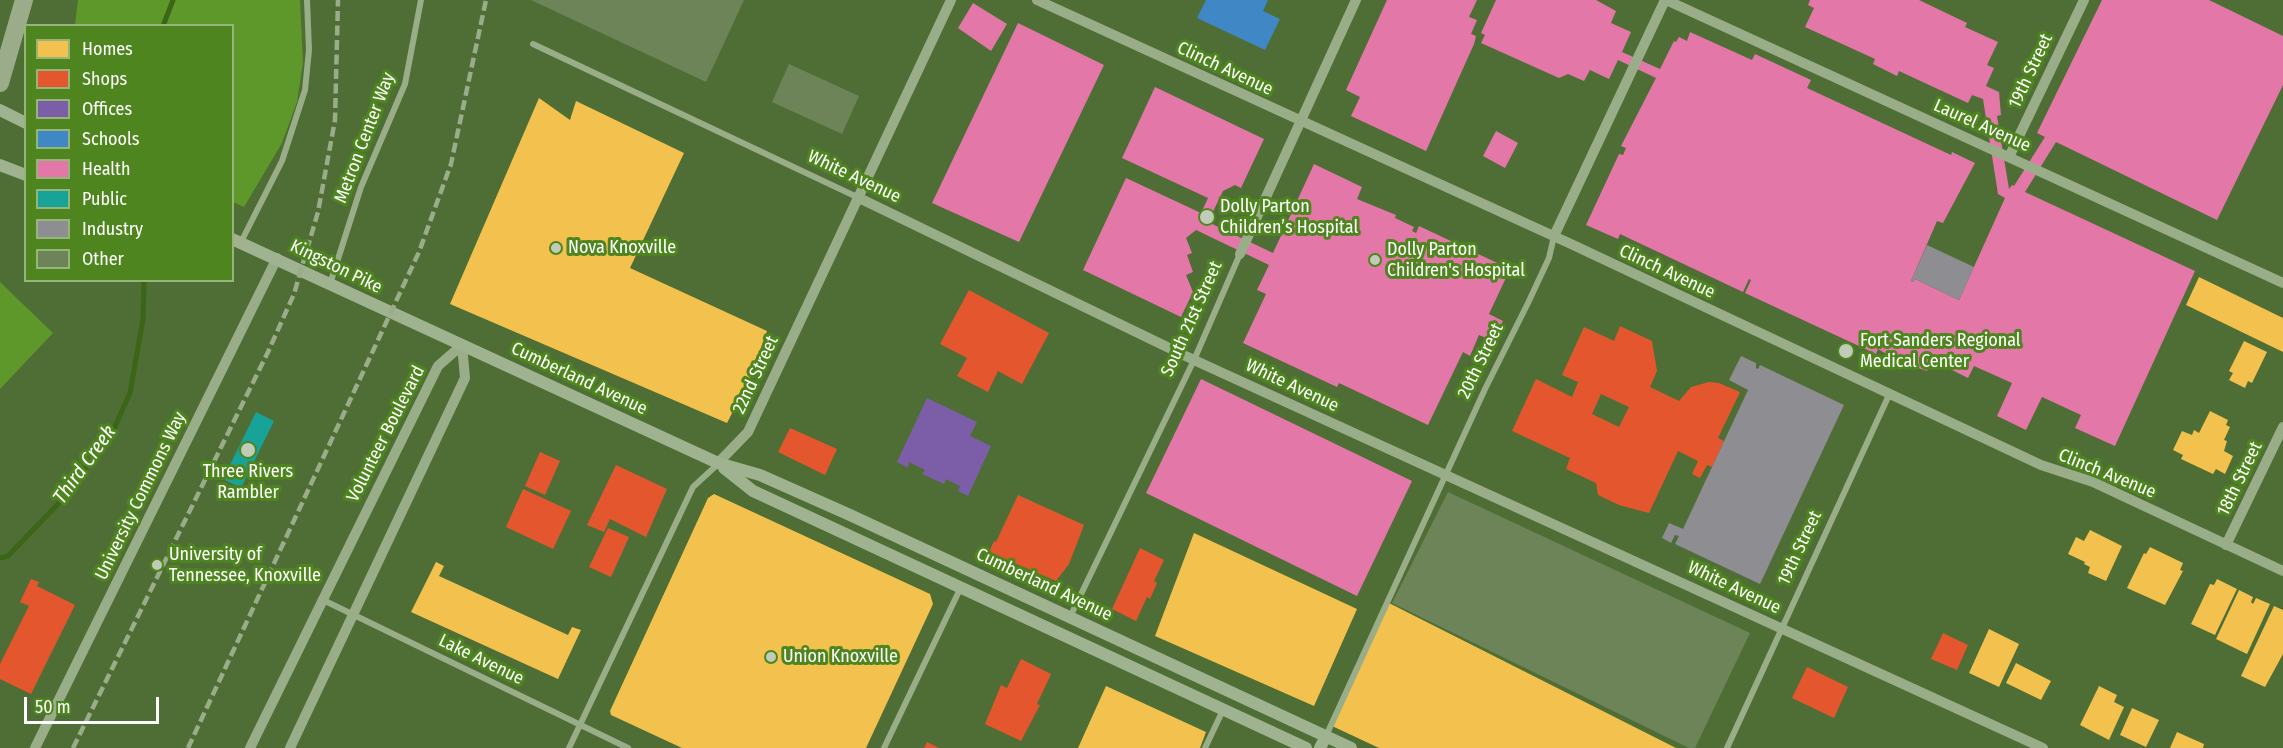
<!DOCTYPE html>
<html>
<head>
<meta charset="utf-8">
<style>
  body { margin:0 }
  #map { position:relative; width:2283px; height:748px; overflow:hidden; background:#4f6e35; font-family:"Fira Sans Condensed",sans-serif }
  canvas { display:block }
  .legend { position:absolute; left:24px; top:24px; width:210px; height:258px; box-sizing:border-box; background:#4e851e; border:2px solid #95b678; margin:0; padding:8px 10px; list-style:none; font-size:18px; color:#fff }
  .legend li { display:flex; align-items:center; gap:12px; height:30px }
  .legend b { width:30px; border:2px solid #95b678 }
  .scale { position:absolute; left:24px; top:697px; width:135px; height:27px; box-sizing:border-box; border:3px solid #fff; border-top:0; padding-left:8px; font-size:18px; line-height:21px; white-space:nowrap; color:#fff; -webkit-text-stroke:4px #4e851e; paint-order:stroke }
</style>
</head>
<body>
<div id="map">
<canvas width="2283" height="748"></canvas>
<ul class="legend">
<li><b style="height:16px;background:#f2c14e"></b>Homes</li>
<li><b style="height:16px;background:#e4572e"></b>Shops</li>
<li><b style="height:16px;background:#7b5ea7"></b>Offices</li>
<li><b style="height:16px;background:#3f88c5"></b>Schools</li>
<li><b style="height:16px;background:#e377a8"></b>Health</li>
<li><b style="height:16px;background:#17a398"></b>Public</li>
<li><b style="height:16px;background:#8d8d92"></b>Industry</li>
<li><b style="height:16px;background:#6c8458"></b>Other</li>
</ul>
<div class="scale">50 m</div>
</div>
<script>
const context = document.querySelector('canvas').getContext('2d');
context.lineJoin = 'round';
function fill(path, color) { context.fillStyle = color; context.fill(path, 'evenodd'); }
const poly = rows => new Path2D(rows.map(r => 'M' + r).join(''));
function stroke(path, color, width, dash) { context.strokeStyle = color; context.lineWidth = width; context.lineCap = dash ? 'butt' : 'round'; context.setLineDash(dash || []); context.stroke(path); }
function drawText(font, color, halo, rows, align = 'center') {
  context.font = font + ' "Fira Sans Condensed",sans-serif'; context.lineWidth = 6; context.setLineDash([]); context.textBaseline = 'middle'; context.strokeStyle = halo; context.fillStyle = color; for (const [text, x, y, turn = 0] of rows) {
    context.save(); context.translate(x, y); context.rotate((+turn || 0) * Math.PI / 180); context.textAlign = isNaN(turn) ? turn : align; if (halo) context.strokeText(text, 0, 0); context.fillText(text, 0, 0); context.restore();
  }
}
fill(poly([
  [78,0,300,0,303,62,297,102,282,143,244,207,233,202,232,26,75,25],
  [0,282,53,333,0,389]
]), '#5e982a');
fill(poly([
  [539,98,570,120,576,101,684,153,630,268,767,331,750,378,727,423,450,304],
  [2199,277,2283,318,2283,352,2186,305],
  [2244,341,2267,352,2252,383,2248,381,2245,388,2229,380,2233,373,2229,371],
  [2210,411,2228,420,2226,425,2230,427,2224,440,2227,441,2224,451,2233,456,2225,474,2216,469,2213,474,2181,459,2183,455,2173,450,2182,431,2192,435,2194,430,2199,433],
  [714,494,930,594,933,604,866,748,682,748,611,715,610,711,708,498],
  [2090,530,2122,546,2106,581,2088,573,2090,567,2084,564,2085,562,2068,554,2076,537,2084,541],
  [1194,533,1357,609,1314,706,1155,636],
  [2150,547,2183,563,2180,570,2183,571,2165,605,2127,588,2144,553,2146,554],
  [436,562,444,566,439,576,568,635,572,627,581,630,558,679,411,612],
  [2217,579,2237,589,2215,635,2191,624,2210,584,2214,585],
  [2239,590,2253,597,2251,602,2253,604,2256,598,2270,604,2247,654,2216,639],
  [1387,602,1676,748,1379,748,1330,725],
  [2274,606,2283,610,2283,654,2265,687,2241,676],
  [1989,629,2019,644,1999,687,1969,673],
  [2016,663,2051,681,2041,700,2006,683],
  [1106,686,1206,732,1200,748,1078,748],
  [2099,686,2117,695,2114,702,2124,707,2109,740,2080,725],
  [2132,708,2159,720,2146,747,2120,735],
  [2177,732,2204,744,2203,748,2170,748]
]), '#f2c14e');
fill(poly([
  [969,290,1049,333,1022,384,998,371,988,392,957,376,967,358,940,344],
  [1620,326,1652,341,1657,371,1650,387,1679,401,1691,387,1709,382,1719,383,1740,392,1718,438,1724,441,1712,467,1707,465,1700,478,1692,474,1698,461,1678,451,1649,513,1619,505,1598,495,1596,483,1566,469,1570,458,1512,431,1536,379,1572,397,1578,382,1562,375,1584,327,1614,341],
  [1601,394,1629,407,1619,427,1592,414],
  [790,428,837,449,825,475,778,452],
  [540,452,560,461,545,495,525,486],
  [616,465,667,489,646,537,610,519,604,532,587,525],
  [523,489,571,511,553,549,506,527],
  [1018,495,1084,525,1069,564,1056,581,989,552,994,541,996,542],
  [608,528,629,537,611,577,589,567],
  [1140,548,1164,560,1154,581,1157,583,1150,599,1147,597,1136,621,1112,609],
  [31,579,39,582,37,586,75,605,31,694,0,679,0,664,29,606,20,602],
  [1943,633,1968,645,1957,670,1931,659],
  [1021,659,1051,674,1037,704,1040,705,1021,741,985,724,1001,685,1007,688],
  [1807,667,1848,687,1834,718,1792,698],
  [927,742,939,748,924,748]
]), '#e4572e');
fill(poly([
  [927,398,977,422,970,436,991,446,968,496,958,491,960,486,946,479,944,484,922,474,925,470,909,462,908,468,897,462]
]), '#7b5ea7');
fill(poly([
  [1206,0,1268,0,1263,11,1280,19,1265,50,1197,18]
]), '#3f88c5');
fill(poly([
  [1387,0,1477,0,1469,17,1477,20,1471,34,1476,36,1474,44,1426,151,1351,116,1360,97,1346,90],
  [1496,0,1596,0,1616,11,1611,23,1631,32,1622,52,1660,69,1674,41,1676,42,1679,37,1687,41,1690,32,1752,60,1755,54,1811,80,1807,88,1951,155,1952,152,1975,163,1943,223,1937,221,1911,281,1913,282,1915,279,1959,300,2005,198,1998,194,1983,99,1972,95,1968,103,1899,71,1897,76,1873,64,1875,59,1805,27,1814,8,1808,5,1810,0,1919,0,1967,23,1965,27,1998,42,1987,65,1994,68,1986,86,1999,92,2001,115,1997,116,2009,189,2012,185,2014,186,2045,137,2037,133,2102,0,2209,0,2283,36,2283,85,2217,220,2056,142,2025,192,2195,271,2115,446,2075,428,2081,415,2042,397,2026,430,1997,416,2012,383,1974,366,1968,378,1932,360,1927,371,1900,362,1878,349,1876,354,1745,293,1751,280,1749,279,1743,292,1620,234,1618,239,1586,225,1619,154,1623,155,1626,148,1621,146,1656,78,1618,60,1609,79,1590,70,1584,81,1568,74,1559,78,1481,43,1485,35,1481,33],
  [973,3,1007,24,991,51,958,28],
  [1018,23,1104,65,1019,242,932,203],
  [1155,87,1264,139,1241,188,1235,185,1223,191,1208,222,1273,253,1314,164,1362,187,1357,199,1396,215,1395,218,1414,227,1412,231,1416,233,1419,226,1510,269,1489,314,1503,321,1493,341,1479,335,1470,356,1463,352,1428,425,1339,383,1337,387,1243,343,1266,294,1257,290,1269,265,1196,230,1186,238,1192,253,1187,255,1193,272,1186,275,1193,292,1181,317,1083,270,1126,178,1201,213,1208,198,1122,158],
  [1496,131,1518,143,1505,168,1483,156],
  [1201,379,1412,481,1357,596,1146,493]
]), '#e377a8');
fill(poly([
  [256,412,274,421,241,488,223,479]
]), '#17a398');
fill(poly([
  [1927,245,1974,267,1959,300,1915,279,1913,282,1911,281],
  [1741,356,1756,363,1756,368,1758,369,1760,365,1844,405,1760,584,1675,544,1679,536,1675,535,1671,543,1662,538,1669,523,1683,529,1748,390,1729,380]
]), '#8d8d92');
stroke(poly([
  [163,26,173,0],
  [0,558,8,556,58,504,112,433,130,393,143,319,144,280]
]), '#3b6517', 5);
fill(poly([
  [531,0,744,0,706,82],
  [789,64,859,96,842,134,772,102],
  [1448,492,1750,633,1695,748,1689,748,1392,603]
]), '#6c8458');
stroke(poly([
  [533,44,857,197],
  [241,242,282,161,305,90,309,50,307,0],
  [330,284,361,187,405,84,421,0],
  [321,599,628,748],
  [1070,617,1194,360,1240,254],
  [1326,736,1485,389,1528,303,1549,258,1554,236],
  [569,748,693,487,718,464],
  [884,748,961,587],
  [1205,748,1223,710],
  [1727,748,1889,395]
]), '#9aad89', 6);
stroke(poly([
  [1037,0,1571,244,2041,465,2093,482,2283,571],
  [1666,0,2283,283],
  [2009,157,2084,0],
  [857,197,1194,360,2043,748],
  [1554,236,1665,0],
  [1240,254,1356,0],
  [718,463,748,432,951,0],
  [2226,545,2283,427],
  [35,748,277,258],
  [250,748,438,366,462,345],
  [290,748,465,378,462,345]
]), '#9aad89', 10);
stroke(poly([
  [0,110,26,123],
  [0,165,26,175],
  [232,239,718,463,760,475,850,515,1351,748],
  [724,468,753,491,1306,748],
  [1320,748,1326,736]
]), '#a0b391', 12);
stroke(poly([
  [0,83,24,0]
]), '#9aac89', 18);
stroke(poly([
  [73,748,268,352,294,294,318,212,335,120,338,0],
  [188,748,419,252,451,164,486,0]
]), '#9aac89', 4.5, [10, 4.5]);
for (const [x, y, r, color] of [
  [1207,217,8,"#c1ccb8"],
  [556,248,6,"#c1ccb8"],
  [1375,260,6,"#c1ccb8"],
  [1846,351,8,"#c1ccb8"],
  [248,450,8,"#c1ccb8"],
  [157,565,6,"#c1ccb8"],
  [771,657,6,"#c1ccb8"]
]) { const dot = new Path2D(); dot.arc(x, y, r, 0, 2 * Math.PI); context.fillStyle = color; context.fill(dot); stroke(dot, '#4e851e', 2); }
drawText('18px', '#fff', '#4e851e', [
  ["Clinch Avenue",1225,69,25],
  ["19th Street",2031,71,-65],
  ["Laurel Avenue",1982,126,24],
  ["Metron Center Way",365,138,-69],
  ["White Avenue",854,177,25],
  ["Kingston Pike",336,267,26],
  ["Clinch Avenue",1667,272,25],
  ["South 21st Street",1192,319,-66],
  ["20th Street",1481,361,-64],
  ["22nd Street",756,375,-65],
  ["Cumberland Avenue",579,379,25],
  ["White Avenue",1292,386,25],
  ["Volunteer Boulevard",386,434,-63],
  ["Clinch Avenue",2107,474,22],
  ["18th Street",2240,479,-64],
  ["University Commons Way",141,496,-64],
  ["19th Street",1800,548,-65],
  ["Cumberland Avenue",1044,585,25],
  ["White Avenue",1734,588,25],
  ["Lake Avenue",481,660,26]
]);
drawText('18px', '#fff', '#4e851e', [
  ["Dolly Parton",1220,207],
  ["Children’s Hospital",1220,228],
  ["Nova Knoxville",568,248],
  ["Dolly Parton",1387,250],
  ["Children's Hospital",1387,271],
  ["Fort Sanders Regional",1860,341],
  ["Medical Center",1860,362],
  ["Three Rivers",248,472,"center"],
  ["Rambler",248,493,"center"],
  ["University of",169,555],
  ["Tennessee, Knoxville",169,576],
  ["Union Knoxville",783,657]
], 'left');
drawText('italic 20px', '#fff', '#4e851e', [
  ["Third Creek",85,465,-54]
]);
</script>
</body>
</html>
